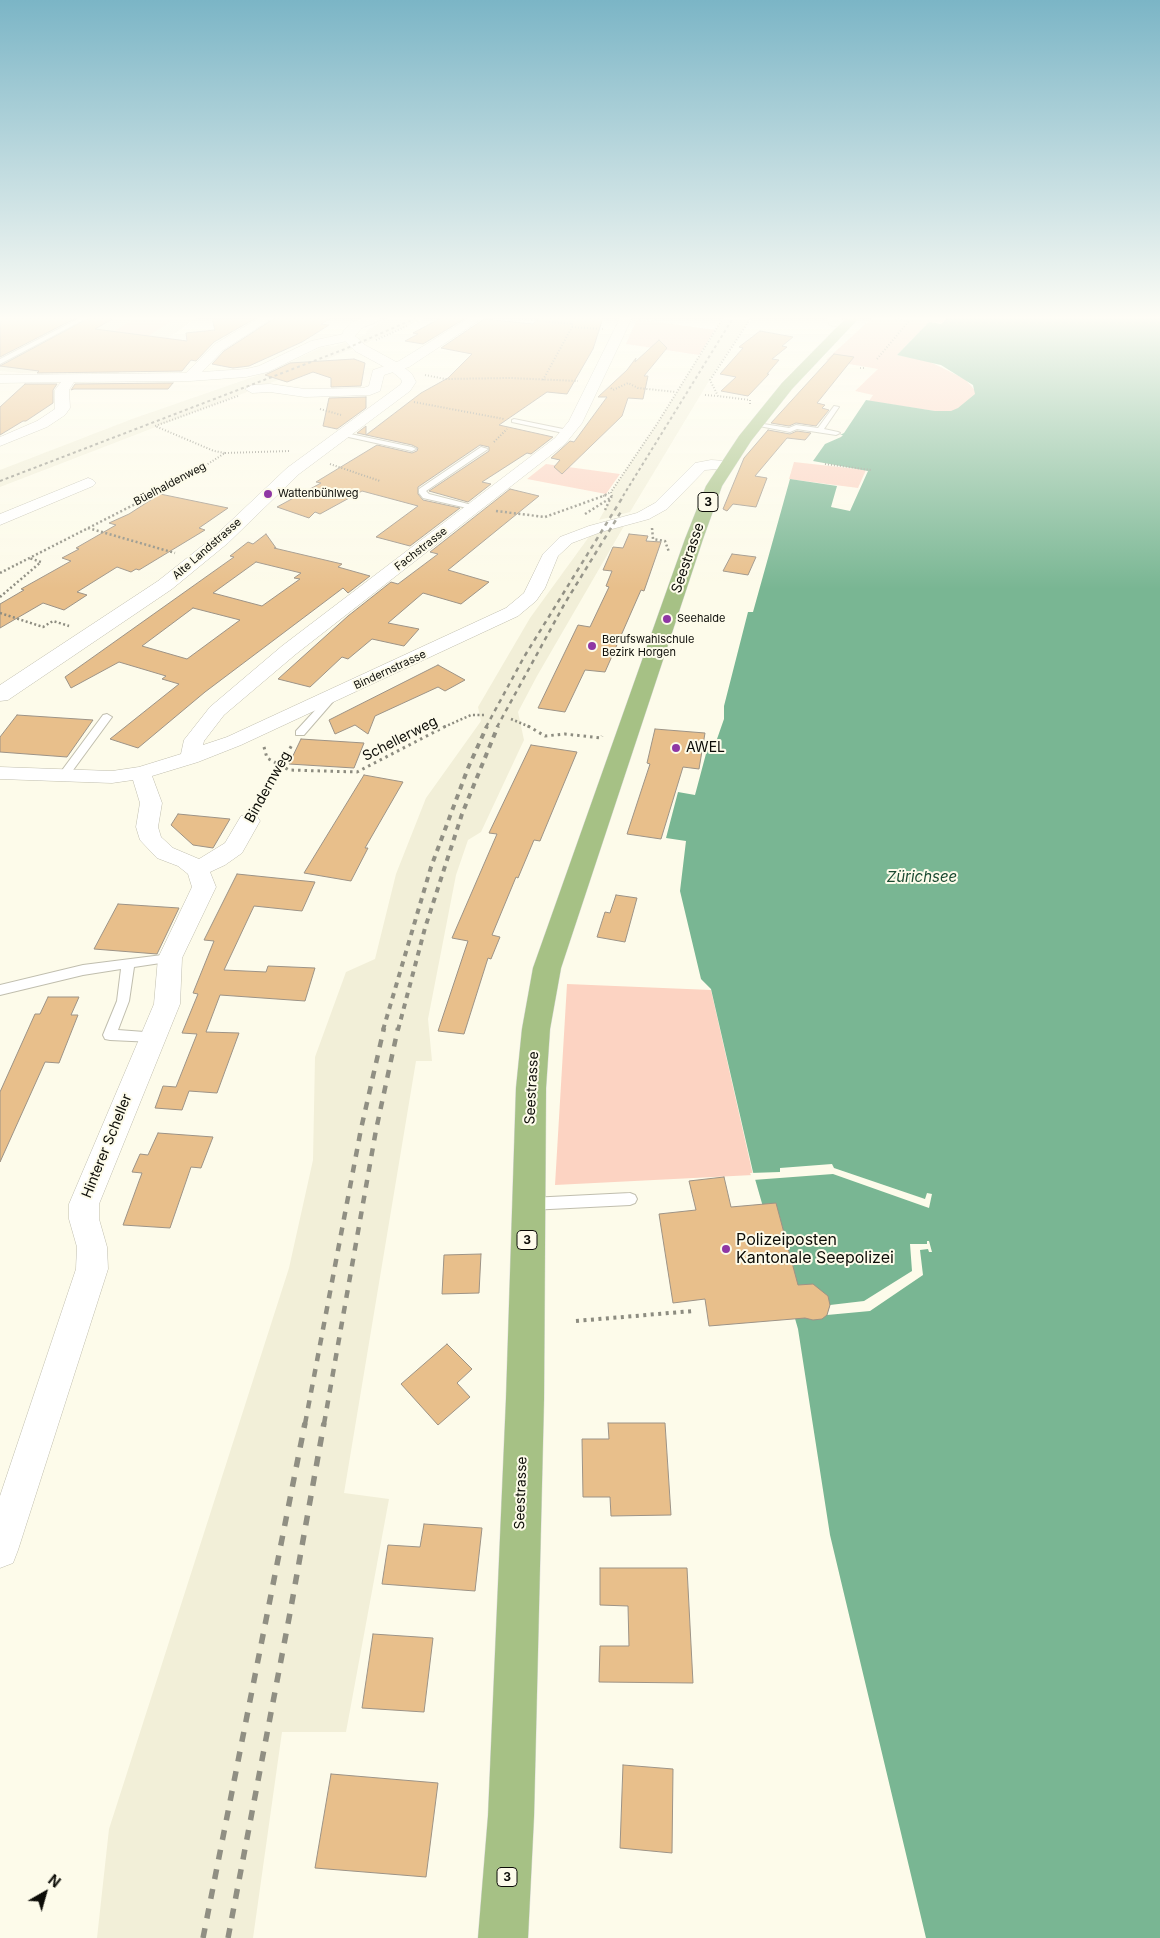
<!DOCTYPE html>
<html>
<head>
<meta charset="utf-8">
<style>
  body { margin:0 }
  #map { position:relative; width:1160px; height:1938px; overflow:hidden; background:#fdfbea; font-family:Inter,sans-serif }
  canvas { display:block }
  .north { position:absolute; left:20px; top:1868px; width:50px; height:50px; -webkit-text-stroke:4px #fdfbea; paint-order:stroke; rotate:38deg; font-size:14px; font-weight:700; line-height:20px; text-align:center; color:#0d0d08 }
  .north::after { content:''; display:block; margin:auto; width:18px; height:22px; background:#0d0d08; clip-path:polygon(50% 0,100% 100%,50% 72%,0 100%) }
</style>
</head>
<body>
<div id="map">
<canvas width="1160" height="1938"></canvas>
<div class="north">N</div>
</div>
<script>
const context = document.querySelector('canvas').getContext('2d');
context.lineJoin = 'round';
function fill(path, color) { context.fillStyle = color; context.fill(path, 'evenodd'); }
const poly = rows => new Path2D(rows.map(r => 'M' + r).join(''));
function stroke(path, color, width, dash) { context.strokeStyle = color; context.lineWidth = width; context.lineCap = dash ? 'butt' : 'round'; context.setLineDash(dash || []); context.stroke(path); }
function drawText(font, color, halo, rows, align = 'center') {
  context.font = font + ' Inter,sans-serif'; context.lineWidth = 4; context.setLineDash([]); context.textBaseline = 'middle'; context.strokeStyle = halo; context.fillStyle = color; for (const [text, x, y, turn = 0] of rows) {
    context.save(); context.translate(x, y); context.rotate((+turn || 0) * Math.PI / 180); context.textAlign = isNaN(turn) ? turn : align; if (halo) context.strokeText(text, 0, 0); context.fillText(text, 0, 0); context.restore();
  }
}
fill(poly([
  [86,318,196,318,117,374,82,371,21,373,0,371,0,364],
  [387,318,426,318,278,380,0,487,0,470,132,419,276,369,322,347,336,346,365,335,368,330],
  [723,318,751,318,715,371,630,512,599,520,612,497,611,492,657,424],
  [624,526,537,676,518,712,524,740,481,832,468,840,456,875,428,1019,432,1061,416,1061,344,1493,389,1499,346,1732,282,1732,253,1938,97,1938,109,1829,289,1268,313,1160,315,1057,346,972,375,959,396,874,426,798,481,721,478,707,530,618,591,534]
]), '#f2efd8');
fill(poly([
  [136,318,177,318,148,336,114,331],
  [872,318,946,318,941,323,929,322,897,355,928,361,965,379,979,395,954,414,869,401,873,395,855,391,878,369,826,360],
  [637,319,715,330,699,355,626,344],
  [794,462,866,470,858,488,789,479],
  [546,464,620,474,606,494,527,479],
  [567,984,711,990,753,1175,555,1185]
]), '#fcd3c2');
fill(poly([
  [948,318,1160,318,1160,1938,926,1938,830,1535,798,1329,753,1172,711,989,701,979,680,891,686,841,666,838,678,792,695,795,707,750,717,739,724,719,724,706,748,612,753,612,790,479,837,486,831,507,850,511,868,471,813,461,825,444,841,437,843,435,840,435,844,433,866,400,935,411,951,411,958,408,975,394,973,385,941,365,897,355,929,322,941,324]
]), '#79b693');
fill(poly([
  [832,1164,834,1168,925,1199,927,1193,932,1194,929,1208,833,1174,753,1180,750,1173,780,1172,780,1168],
  [927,1241,929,1241,932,1252,929,1252,928,1249,920,1250,923,1275,870,1311,827,1315,830,1305,864,1301,912,1271,910,1244,927,1244]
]), '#fdfbea');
const building = poly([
  [0,318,76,318,0,357,0,318],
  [89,318,114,318,95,329,187,341,186,333,215,330,212,319,256,318,214,342,196,361,191,360,182,371,37,373,39,371,0,366,89,318],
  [275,318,332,318,321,324,329,325,302,342,249,366,233,368,212,364,224,351,275,318],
  [441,318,466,318,423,344,405,341,418,334,413,333,441,318],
  [539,318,603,318,593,349,567,394,547,392,499,425,553,437,531,454,527,453,482,482,491,484,468,502,429,491,489,451,489,447,480,445,418,487,418,494,423,500,460,508,410,546,376,537,418,506,362,491,320,514,315,512,309,518,277,507,321,483,316,482,377,445,412,453,417,451,418,448,412,445,357,433,366,426,366,435,421,393,448,378,472,354,441,348,484,319,533,324,539,318],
  [760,331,793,337,782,346,787,347,772,359,779,360,767,374,769,374,748,396,721,391,736,377,720,374,743,348,739,347,760,331],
  [659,340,667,348,644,376,648,376,643,399,628,398,622,416,562,474,554,467,560,460,551,458,570,441,574,442,607,397,598,397,627,370,636,358,635,362,659,340],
  [834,354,854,357,817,403,825,405,822,408,829,410,816,426,796,423,789,426,771,423,834,354],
  [354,359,365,363,361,386,331,387,331,378,313,372,287,382,265,375,290,363,354,359],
  [173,383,168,389,74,389,71,390,75,384,173,383],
  [25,384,57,384,53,390,53,403,26,421,23,421,0,435,0,407,25,384],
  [366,397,366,408,337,429,323,426,329,398,366,397],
  [768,430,790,434,797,431,811,433,805,440,787,438,755,476,767,478,756,507,733,504,727,511,723,509,744,458,768,430],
  [510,489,539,496,448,570,489,582,461,604,423,593,388,623,419,629,404,646,372,639,348,659,342,657,310,687,278,679,348,616,391,582,398,584,438,554,430,552,510,489],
  [160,494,228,508,199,528,205,530,139,570,136,569,131,572,117,567,77,592,87,595,64,610,43,603,0,628,0,604,24,590,21,589,71,561,62,558,79,549,76,548,116,525,109,523,129,514,160,494],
  [266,534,276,548,274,548,342,564,338,567,370,576,348,593,343,588,205,692,138,748,110,739,179,684,162,679,166,676,119,662,71,688,65,677,234,557,230,556,248,542,253,544,266,534],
  [256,562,301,573,294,578,300,579,262,606,213,593,256,562],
  [193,608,240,620,187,659,142,646,193,608],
  [629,534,648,536,646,541,661,542,644,591,641,590,605,672,585,670,565,712,538,708,578,625,590,627,609,587,606,586,612,571,603,570,613,547,623,548,629,534],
  [732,554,756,557,748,575,723,571,732,554],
  [438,665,465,680,445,691,438,687,375,716,368,734,355,725,335,734,329,720,438,665],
  [17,715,93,720,67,757,0,752,0,737,17,715],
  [655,729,705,733,699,769,683,767,661,839,627,834,650,764,647,763,655,729],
  [301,739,364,743,354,768,289,764,301,739],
  [531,745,577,752,540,841,534,840,518,878,516,877,492,935,500,937,491,959,488,958,464,1034,438,1031,468,941,452,938,497,834,489,833,531,745],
  [364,775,403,782,365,848,368,848,351,881,304,873,364,775],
  [178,814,230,819,213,848,193,845,171,825,178,814],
  [237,874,315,882,302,911,254,906,224,970,266,972,268,966,315,968,305,1001,220,995,206,1032,239,1033,217,1093,189,1091,182,1110,155,1108,163,1086,176,1087,197,1034,182,1033,198,994,193,993,214,941,204,940,237,874],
  [616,895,637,898,625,942,597,937,605,912,610,913,616,895],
  [118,904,179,908,157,954,94,949,118,904],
  [48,997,79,997,71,1015,78,1015,59,1063,45,1062,0,1162,0,1092,35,1014,40,1014,48,997],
  [158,1133,213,1137,201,1168,191,1167,170,1228,123,1225,142,1173,132,1172,140,1154,148,1155,158,1133],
  [724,1177,731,1207,776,1203,798,1285,813,1284,828,1296,830,1305,827,1315,822,1319,813,1320,805,1318,709,1326,705,1299,673,1303,659,1214,696,1210,689,1181,724,1177],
  [481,1254,479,1293,442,1294,444,1255,481,1254],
  [447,1344,472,1369,457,1383,470,1397,438,1425,401,1384,447,1344],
  [608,1423,665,1423,671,1515,611,1516,610,1497,583,1497,582,1439,609,1439,608,1423],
  [424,1524,482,1528,475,1591,382,1584,388,1545,420,1547,424,1524],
  [600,1568,687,1568,693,1683,599,1682,600,1646,629,1646,628,1606,600,1605,600,1568],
  [373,1634,433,1638,424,1712,362,1708,373,1634],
  [623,1765,673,1769,672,1853,620,1848,623,1765],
  [331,1774,438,1783,426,1877,315,1868,331,1774]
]);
fill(building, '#e8bf8b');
stroke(building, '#9d9386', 1);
const lane = poly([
  [80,318,87,318,0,364,0,359,80,318],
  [834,406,839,407,824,429,838,432,840,433,836,435,797,429,790,432,754,425,757,423,789,428,796,425,818,428,834,406],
  [514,419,568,430,572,432,568,434,512,422,512,420,514,419],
  [341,432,412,447,416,449,412,451,344,436,341,436,341,432],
  [481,447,488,449,426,491,429,494,476,506,476,510,423,498,419,493,419,489,481,447],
  [334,692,337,693,337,697,304,735,296,735,296,731,331,693,334,692],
  [107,714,112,717,68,777,60,777,59,775,60,773,103,715,107,714],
  [170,954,174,955,176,958,174,961,134,967,129,1001,118,1030,158,1033,160,1037,158,1041,153,1042,110,1040,105,1039,103,1035,117,1001,121,969,83,975,0,995,0,985,83,965,170,954],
  [630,1193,635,1195,637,1199,635,1203,630,1205,530,1210,525,1209,523,1204,525,1199,530,1198,630,1193]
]);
const street = poly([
  [259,318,273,318,223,350,202,372,246,369,259,366,311,341,348,333,354,337,352,340,319,347,268,372,246,377,190,381,74,382,69,390,70,408,65,415,47,427,0,446,0,437,37,421,55,409,55,390,61,382,0,383,0,375,186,373,215,344,259,318],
  [469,318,483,318,409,367,384,375,380,391,370,395,305,397,270,392,252,393,245,389,252,385,270,384,305,389,363,388,369,386,373,370,399,361,469,318],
  [620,318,632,318,582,423,565,444,296,654,224,715,204,741,203,745,227,737,506,608,524,593,543,554,560,537,589,526,637,513,655,503,695,463,711,460,726,461,731,462,733,465,731,468,705,470,667,509,649,519,601,532,572,543,558,556,545,588,536,601,518,616,241,745,198,762,152,776,162,803,158,827,161,837,173,848,199,859,225,843,241,816,249,814,257,816,260,821,242,853,225,865,210,872,216,887,182,958,180,1004,99,1204,99,1219,107,1247,108,1269,18,1550,13,1563,0,1568,0,1496,76,1269,77,1247,69,1219,69,1204,154,1004,158,958,192,887,188,874,178,866,157,858,140,840,136,827,140,803,133,780,112,783,0,779,0,767,112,771,139,767,181,754,184,740,210,707,282,646,555,438,569,421,620,318],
  [88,478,93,480,96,483,93,486,0,525,0,514,88,478]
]);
const secondary = poly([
  [363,318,380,318,379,321,362,328,355,336,365,345,400,364,412,374,416,382,410,391,299,474,228,543,172,589,8,700,0,701,0,685,158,581,216,535,287,468,400,385,402,382,401,379,390,370,355,351,341,337,344,330,352,322,363,318],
  [827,318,839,318,852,325,845,329,829,325,827,318]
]);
const primary = poly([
  [846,318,859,318,792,389,751,441,722,486,703,539,561,968,550,1029,546,1088,544,1399,534,1816,528,1938,478,1938,488,1816,506,1399,516,1088,522,1029,533,968,685,539,706,486,739,436,782,383,846,318]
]);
stroke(lane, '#c0beae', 2);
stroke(street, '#c0beae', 1);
stroke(secondary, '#c0beae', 1);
stroke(primary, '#dddddc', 1);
stroke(poly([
  [510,318,572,324],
  [572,327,603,329],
  [376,340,407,326],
  [877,359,909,321,893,318],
  [860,368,865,368],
  [425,375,445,379,510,378,578,381],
  [543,380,572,327,572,318],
  [611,388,613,390,628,383,638,388,676,392],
  [705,395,717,396],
  [414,402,504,419],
  [750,404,750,400,718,396,710,380,751,318],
  [320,409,341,415],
  [494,442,507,429],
  [225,453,289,451],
  [330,464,380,481],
  [825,464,871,470],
  [150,496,189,476,225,453,214,451,155,426,238,396],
  [603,496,611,492],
  [612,496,611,492,657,424,723,318]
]), '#8d8c80', 2, [1, 2]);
stroke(poly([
  [605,510,612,495],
  [496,511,545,517,606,495],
  [585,514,612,497],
  [88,528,175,553],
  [652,528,653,539,665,541,669,552],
  [0,573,153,495],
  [0,597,41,562,29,558],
  [0,613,43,627,53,621,69,626],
  [511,719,530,727],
  [444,727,471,715,484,715]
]), '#8d8c80', 2.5, [2, 2.5]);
stroke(poly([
  [528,726,545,736,565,734,601,738,602,736],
  [264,747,267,758,289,770,357,772,446,726],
  [258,805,293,743]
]), '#8d8c80', 3, [2.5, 4]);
stroke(poly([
  [576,1321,693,1311]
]), '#8d8c80', 4, [3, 4.5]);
fill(lane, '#fff');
fill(street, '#fff');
fill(secondary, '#fff');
fill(primary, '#a6c185');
stroke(poly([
  [0,481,345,349,416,318],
  [623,496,733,318]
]), '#908f83', 2, [3, 3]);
stroke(poly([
  [486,727,524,657,624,495],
  [497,727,565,603,622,510]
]), '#908f83', 2.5, [4.5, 4.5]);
stroke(poly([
  [383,1030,431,867,468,768,487,726],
  [398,1030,425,928,462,814,498,726]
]), '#908f83', 4, [5.5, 5.5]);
stroke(poly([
  [305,1424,361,1129,384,1028],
  [324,1424,376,1130,398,1028]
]), '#908f83', 4.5, [8, 8]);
stroke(poly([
  [203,1938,305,1423],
  [228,1938,290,1613,324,1423]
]), '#908f83', 5.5, [10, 10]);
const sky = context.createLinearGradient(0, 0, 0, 589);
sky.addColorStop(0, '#7bb5c6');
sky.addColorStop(0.54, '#fefdf6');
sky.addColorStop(1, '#fefdf600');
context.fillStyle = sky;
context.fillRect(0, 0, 1160, 589);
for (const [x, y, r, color] of [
  [268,494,5,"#8f37a4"],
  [667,619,5,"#8f37a4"],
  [592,646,5,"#8f37a4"],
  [676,748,5,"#8f37a4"],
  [726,1249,5,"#8f37a4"]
]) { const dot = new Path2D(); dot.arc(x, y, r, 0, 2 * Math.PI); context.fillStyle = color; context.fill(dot); stroke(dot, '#fdfbea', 2); }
drawText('11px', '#0d0d08', '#fdfbea', [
  ["Büelhaldenweg",170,484,-28],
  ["Alte Landstrasse",207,549,-41],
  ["Fachstrasse",421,549,-38],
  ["Bindernstrasse",390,670,-25]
]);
drawText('11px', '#0d0d08', '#fdfbea', [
  ["Wattenbühlweg",278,494],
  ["Seehalde",677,619],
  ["Berufswahlschule",602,640],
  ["Bezirk Horgen",602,653]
], 'left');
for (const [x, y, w] of [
  [708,502,20],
  [527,1240,20],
  [507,1877,20]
]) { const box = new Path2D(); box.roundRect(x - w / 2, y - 9.5, w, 19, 4); context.fillStyle = '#fdfbea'; context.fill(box); stroke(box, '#0d0d08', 1); }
drawText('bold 12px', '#0d0d08', null, [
  ["3",708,502],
  ["3",527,1240],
  ["3",507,1877]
]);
drawText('14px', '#0d0d08', '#fdfbea', [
  ["Seestrasse",688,558,-71],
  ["Schellerweg",400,739,-27],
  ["Bindernweg",268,787,-61],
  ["Seestrasse",532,1088,-87],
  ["Hinterer Scheller",107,1146,-68],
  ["Seestrasse",521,1493,-88]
]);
drawText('14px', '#0d0d08', '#fdfbea', [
  ["AWEL",686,748]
], 'left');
drawText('italic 15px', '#1a4a31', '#fdfbea', [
  ["Zürichsee",922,877]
]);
drawText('16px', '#0d0d08', '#fdfbea', [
  ["Polizeiposten",736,1240],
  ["Kantonale Seepolizei",736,1258]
], 'left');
</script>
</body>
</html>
